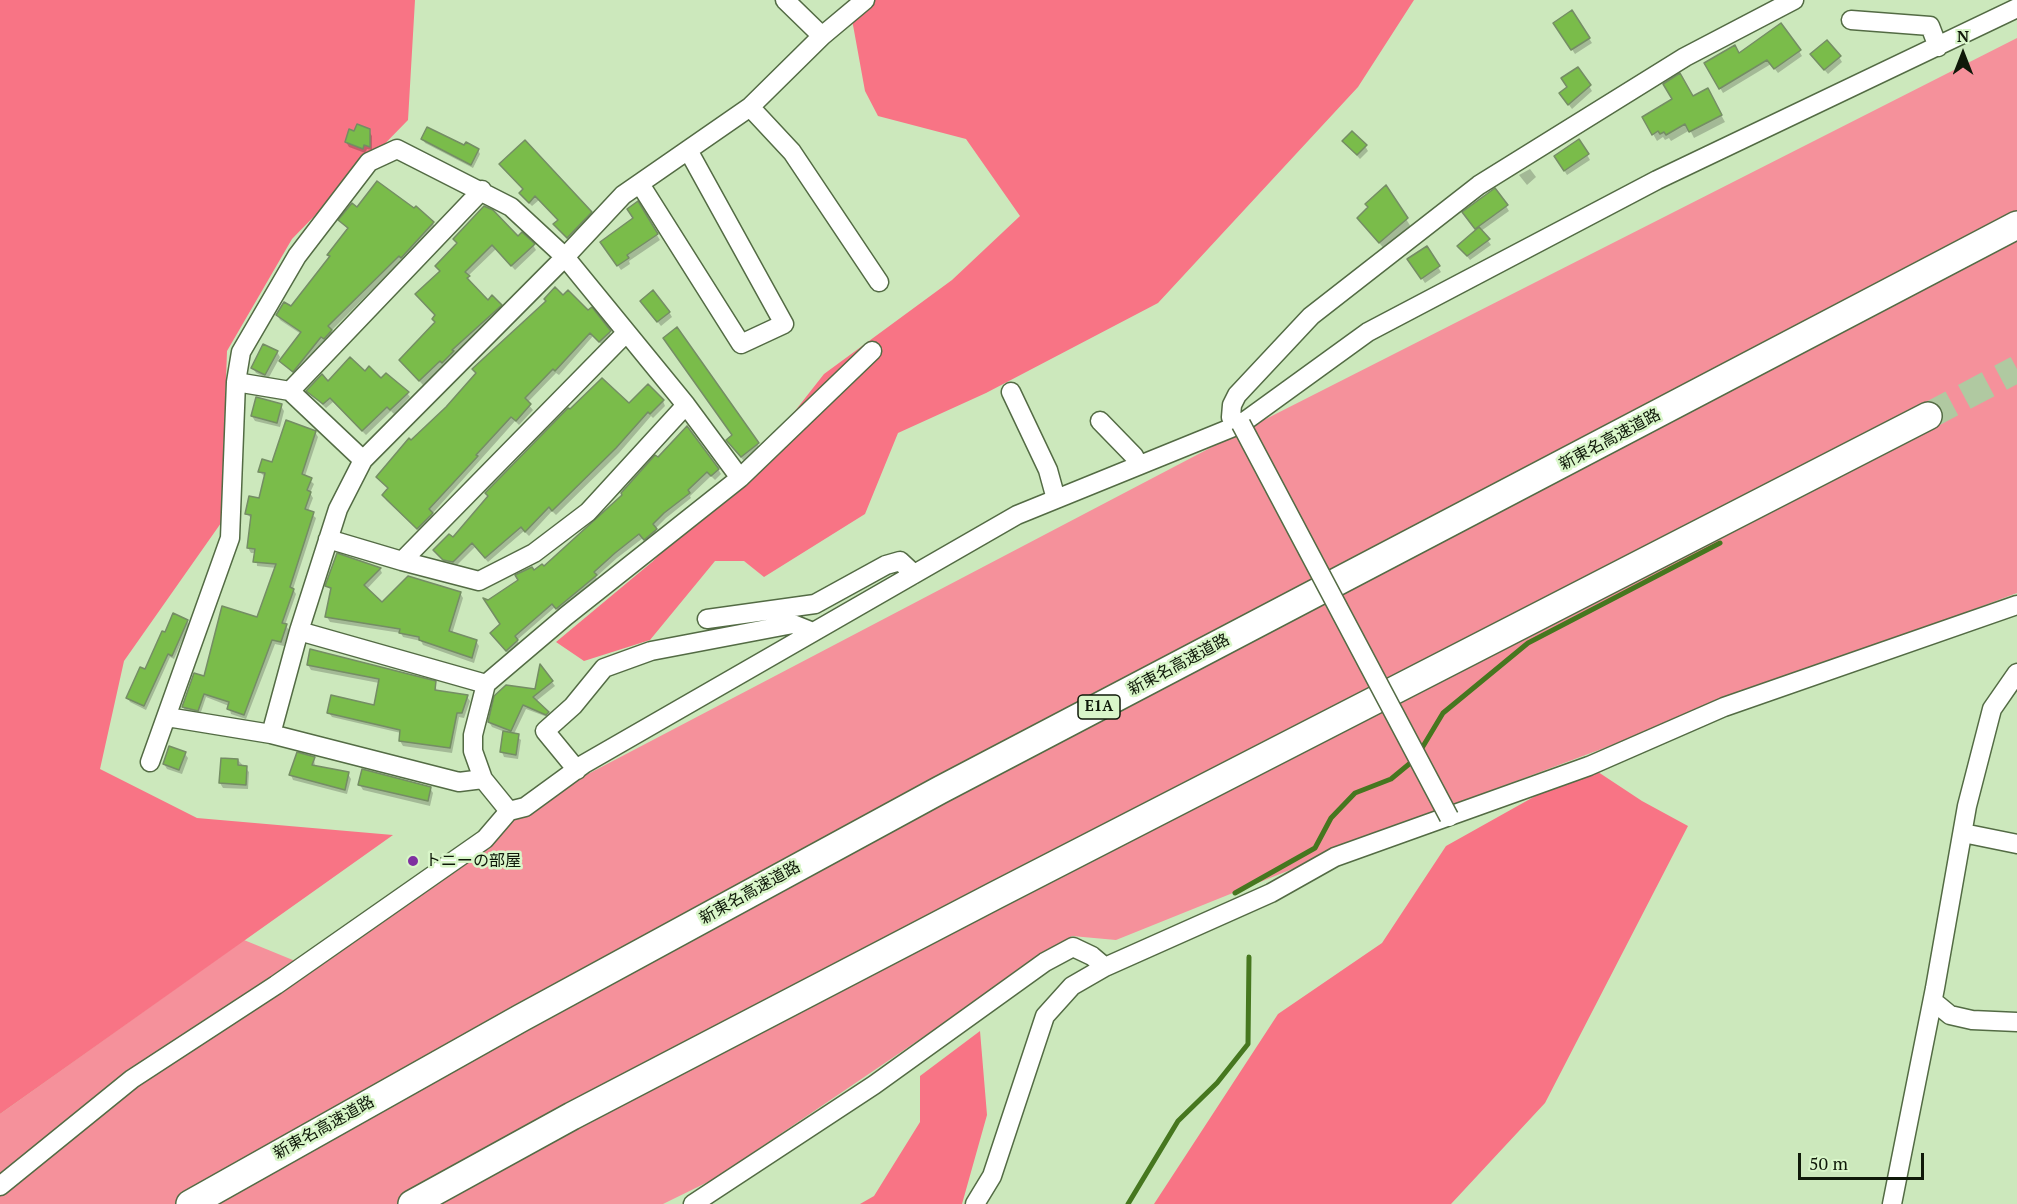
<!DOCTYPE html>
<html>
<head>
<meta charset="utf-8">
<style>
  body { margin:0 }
  #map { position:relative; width:2017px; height:1204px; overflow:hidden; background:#cce8bc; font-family:"PT Serif",serif }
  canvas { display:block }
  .north { position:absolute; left:1933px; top:24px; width:60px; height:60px; -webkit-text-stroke:4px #d9f6c9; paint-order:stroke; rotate:0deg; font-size:16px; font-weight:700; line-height:24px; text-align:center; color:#0f1909 }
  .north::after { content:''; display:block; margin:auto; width:21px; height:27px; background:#0f1909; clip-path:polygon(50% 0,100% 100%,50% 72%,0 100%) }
  .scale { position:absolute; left:1798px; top:1153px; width:126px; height:27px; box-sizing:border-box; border:3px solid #0f1909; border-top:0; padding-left:8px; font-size:18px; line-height:21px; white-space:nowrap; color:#0f1909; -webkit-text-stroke:4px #d9f6c9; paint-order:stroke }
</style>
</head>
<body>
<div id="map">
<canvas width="2017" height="1204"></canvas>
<div class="north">N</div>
<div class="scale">50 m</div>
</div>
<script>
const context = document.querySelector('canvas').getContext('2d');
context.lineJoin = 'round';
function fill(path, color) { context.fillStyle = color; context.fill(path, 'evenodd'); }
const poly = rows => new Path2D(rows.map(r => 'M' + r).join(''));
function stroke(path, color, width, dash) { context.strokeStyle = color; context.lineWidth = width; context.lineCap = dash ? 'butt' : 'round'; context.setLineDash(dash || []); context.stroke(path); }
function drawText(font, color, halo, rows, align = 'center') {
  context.font = font + ' "PT Serif","Noto Sans JP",serif'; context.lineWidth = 5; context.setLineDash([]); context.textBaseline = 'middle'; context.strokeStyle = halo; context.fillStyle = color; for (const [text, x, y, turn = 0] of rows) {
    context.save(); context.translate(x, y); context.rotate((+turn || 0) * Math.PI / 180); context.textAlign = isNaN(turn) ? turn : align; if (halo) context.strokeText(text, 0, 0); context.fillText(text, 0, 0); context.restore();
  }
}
fill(poly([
  [2017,38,2017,593,1439,810,1116,940,1072,936,714,1179,663,1204,0,1204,0,1114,244,940,305,965,525,807,1252,426]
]), '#f5919b');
fill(poly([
  [0,0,415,0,408,120,292,239,227,351,221,523,124,661,100,769,197,818,393,835,0,1114],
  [860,0,1414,0,1358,87,1158,303,986,393,898,433,865,514,764,577,744,561,715,561,650,640,584,661,556,642,652,562,758,458,824,374,952,280,1020,216,966,139,878,116,865,91,851,14],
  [1589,766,1642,801,1688,826,1545,1103,1451,1204,1154,1204,1278,1014,1382,943,1446,846],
  [980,1031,987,1115,962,1204,860,1204,874,1196,920,1122,920,1076]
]), '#f87485');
fill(poly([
  [1572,12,1592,43,1575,54,1555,23],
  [1799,51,1802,56,1778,73,1771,64,1723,93,1706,64,1739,55],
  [1839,57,1842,62,1828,74,1815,59],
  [1589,86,1592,91,1572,109,1564,98],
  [1707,90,1725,122,1694,138,1690,130,1671,141,1669,138,1665,140,1663,137,1657,141,1644,118],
  [369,131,372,136,372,150,367,149,365,153,349,147,346,142,355,133],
  [423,139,478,150,480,154,473,168,425,143],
  [1344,141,1365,146,1368,151,1360,159],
  [1579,141,1590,160,1567,175,1556,157],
  [504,169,590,213,593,218,570,242,555,225,559,221,539,200,532,206,524,198,524,190],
  [1530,169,1536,177,1527,185,1519,175],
  [1386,187,1411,227,1385,250,1359,218],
  [637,204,660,240,629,261,630,264,621,270,605,247,635,219],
  [1506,206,1509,211,1481,231,1491,245,1470,260,1459,246,1477,231,1467,217],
  [357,210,433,223,435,228,404,262,402,260,331,331,334,335,327,343,324,341,296,376,281,361,301,334,280,320,278,316,291,308,331,258,329,255,349,230,340,221],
  [518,238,533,245,536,250,515,270,496,249,468,276,470,283,488,302,500,306,503,310,423,385,401,361,436,323,441,272,436,266,458,244],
  [1426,248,1441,272,1425,283,1409,259],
  [563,297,588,312,591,309,613,337,603,346,593,336,559,375,556,373,527,403,533,410,519,425,515,421,432,514,435,519,421,533,386,500,384,495,389,490,378,477],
  [645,306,669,312,672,317,661,326],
  [277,352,280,357,268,379,256,373,253,368],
  [365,373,407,393,410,397,394,414,391,411,366,435,333,402,326,408,308,391],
  [663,401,665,406,653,418,651,416,619,453,556,515,552,511,529,536,524,531,488,562,475,547,455,567,447,565,438,555,435,550,453,539,629,405],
  [281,406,284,411,280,427,255,421,252,416],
  [315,432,318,437,305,476,314,484,310,493,313,498,308,511,316,518,293,589,296,594,285,625,289,630,284,646,275,644,246,719,231,714,229,706,206,697,200,715,186,712,183,707,205,678,258,619,276,568,257,566,256,553,251,553,248,548,252,519,246,513,260,500,265,477,260,472],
  [757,444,760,448,744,461,730,445],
  [656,457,718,469,721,474,715,480,711,476,690,496,691,498,666,518,655,529,659,535,648,544,643,538,617,558,596,577,598,581,560,613,555,607,517,640,520,645,509,655,492,634,502,625,488,601,544,568,624,495],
  [380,569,382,573,367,589,382,604,460,593,463,598,452,634,476,641,479,646,474,663,423,645,421,641,403,637,401,633,330,622,327,617,332,591,327,586],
  [187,621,189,625,174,659,170,657,146,710,130,702,128,698,166,634],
  [308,665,435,683,437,692,467,697,470,701,464,718,459,717,452,753,403,746,400,741,401,733,332,717,329,713,375,706,379,683,311,670],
  [552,682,555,686,535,702,550,718,526,709,514,734,521,740,518,759,504,757,502,752,505,732,492,727,489,722],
  [185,754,188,758,182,774,167,769,164,764],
  [314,758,315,767,348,774,351,779,347,794,293,780,291,775],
  [238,760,249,772,248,789,223,788,220,783],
  [360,785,430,788,433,793,430,806,363,790]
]), '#0003');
stroke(poly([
  [1419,753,1443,713,1528,643,1720,543],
  [1235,893,1315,848,1331,818,1355,793,1391,779,1414,760],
  [1128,1204,1178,1121,1217,1083,1248,1044,1249,957]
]), '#46771f', 5);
const building = poly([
  [1572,10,1590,38,1571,50,1553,23,1572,10],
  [1781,23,1801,50,1774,69,1767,60,1719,89,1704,63,1735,45,1739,53,1781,23],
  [1827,40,1841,56,1824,70,1810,54,1827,40],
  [1578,67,1591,85,1568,105,1559,93,1567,87,1561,78,1578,67],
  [1680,73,1693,96,1708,88,1722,115,1689,132,1685,124,1666,135,1664,132,1660,134,1658,131,1652,135,1642,117,1672,99,1663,84,1680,73],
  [357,124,370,129,370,147,364,145,363,149,345,142,349,129,354,131,357,124],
  [427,127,464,145,466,142,479,149,471,165,421,139,427,127],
  [1352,131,1367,145,1357,155,1342,141,1352,131],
  [1579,139,1589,154,1564,171,1554,156,1579,139],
  [525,140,592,212,567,238,553,224,558,220,535,196,529,203,519,193,523,189,499,164,525,140],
  [377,181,414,208,416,206,434,222,401,258,399,256,328,326,332,330,324,339,321,337,293,372,279,361,301,332,276,315,284,302,291,306,330,256,327,255,348,228,338,220,352,203,357,207,377,181],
  [1386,185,1408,218,1379,243,1357,218,1368,207,1365,204,1386,185],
  [1495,188,1508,205,1475,229,1462,212,1495,188],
  [638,201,658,234,627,255,629,258,617,266,600,242,633,218,627,209,638,201],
  [484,206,493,210,518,236,522,232,535,244,511,266,492,245,465,272,470,276,467,278,488,300,492,295,502,305,452,350,454,351,442,363,440,361,419,381,399,360,435,322,432,319,435,315,415,294,440,271,435,266,457,243,453,239,484,206],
  [1479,227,1490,239,1467,256,1457,246,1479,227],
  [1427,246,1440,266,1421,279,1407,259,1427,246],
  [555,287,563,295,568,290,588,310,592,307,611,331,599,342,590,333,555,371,553,369,525,398,531,404,516,421,511,417,476,455,478,456,429,509,433,513,417,529,382,495,388,488,376,477,409,438,411,440,446,407,476,373,472,369,546,301,544,299,555,287],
  [653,290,670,312,657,322,640,301,653,290],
  [677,327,759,443,741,457,726,440,732,435,663,338,677,327],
  [263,344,278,351,265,375,251,368,263,344],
  [350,357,365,371,369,366,381,378,386,373,409,392,390,410,387,407,362,431,330,398,323,404,306,391,322,374,328,381,350,357],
  [602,378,629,403,648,384,664,400,650,414,648,412,616,448,552,511,549,507,525,532,521,527,485,558,472,543,453,562,443,560,433,550,449,534,453,537,488,496,485,493,568,408,570,409,602,378],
  [256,397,282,404,277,423,251,416,256,397],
  [286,420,316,431,302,474,312,478,307,490,311,492,305,509,314,512,290,587,294,589,282,623,287,624,281,642,272,640,244,715,227,709,229,702,204,694,198,711,182,707,194,673,204,676,222,606,257,617,276,564,253,562,255,549,247,548,251,515,245,514,249,496,259,498,265,473,258,472,262,459,272,462,286,420],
  [687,426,719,469,711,476,707,472,688,490,690,493,664,513,653,524,657,529,644,540,639,534,615,553,594,572,597,575,556,609,552,604,515,636,518,640,506,651,490,633,500,624,483,598,488,600,518,580,515,575,532,567,534,570,542,564,544,566,622,495,621,493,655,455,658,457,687,426],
  [337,553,381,568,364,585,382,602,408,576,461,592,449,631,477,640,472,658,419,640,419,637,399,633,400,629,325,617,331,588,325,586,337,553],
  [173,613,188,620,172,656,168,654,144,706,126,698,140,667,145,669,162,631,165,632,173,613],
  [310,649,436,681,435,690,468,695,462,713,457,713,450,748,399,741,400,730,327,713,331,695,374,705,379,679,307,665,310,649],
  [540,664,553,681,533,697,549,712,546,715,523,705,511,731,488,722,494,696,506,685,535,689,540,664],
  [503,731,519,734,516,755,500,752,503,731],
  [169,746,186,752,179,770,163,764,169,746],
  [297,752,315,757,312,765,349,772,345,790,289,775,297,752],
  [221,758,238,759,238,765,247,766,246,785,219,783,221,758],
  [362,769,431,787,428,801,358,785,362,769]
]);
fill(building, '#7abc4a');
stroke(building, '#748d64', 1.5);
stroke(poly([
  [1928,416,2017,369]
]), '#b0c9a1', 27, [27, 14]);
const minor = poly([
  [785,0,822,36],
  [1851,20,1930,26,1938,47],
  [750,107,792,152,879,282],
  [640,184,741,344,784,324,688,150],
  [236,382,290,391,363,460],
  [290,391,482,190],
  [1011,392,1048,470,1056,499],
  [1100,421,1134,456,1139,465],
  [1241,424,1231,417,1232,405,1237,395,1311,316,1479,185,1685,57,1794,0],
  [740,478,872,351],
  [328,539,402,561,626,333],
  [402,561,479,581,534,553,588,512,686,405],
  [707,619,815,604,886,565,900,561,914,574],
  [299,631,486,684],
  [167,717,271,734,459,782,483,779],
  [271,734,299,631,338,509,363,460,565,257,623,195,750,107,822,36,865,0],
  [150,762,230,538,236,382,241,352,297,256,369,162,397,149,511,207,565,257,686,405,740,478,566,616,486,684,473,735,473,751,483,779,509,811],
  [577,770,545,731,573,706,604,668,651,651,793,624,813,632],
  [1963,833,2017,844],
  [1933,1001,1950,1015,1972,1020,2017,1022],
  [0,1186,132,1079,276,985,485,839,509,811,525,807,584,764,1017,515,1241,424,1368,332,1657,180,2017,8],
  [693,1204,874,1085,1045,962,1073,947,1092,956,1105,967],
  [975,1204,992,1176,1045,1016,1072,986,1105,967,1271,893,1335,857,1589,766,1724,707,2017,605],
  [1892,1204,1935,988,1967,806,1992,709,2017,673]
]);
const highway = poly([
  [190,1204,521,1018,940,790,2017,225],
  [412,1204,572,1116,996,895,1928,416]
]);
stroke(minor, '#536b44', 21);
stroke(highway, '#536b44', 30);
stroke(minor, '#fff', 18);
stroke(highway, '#fff', 27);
const minorBridge = poly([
  [1241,424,1449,817]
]);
stroke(minorBridge, '#536b44', 21, []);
stroke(minorBridge, '#fff', 18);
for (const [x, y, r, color] of [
  [413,861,6,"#7f30a0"]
]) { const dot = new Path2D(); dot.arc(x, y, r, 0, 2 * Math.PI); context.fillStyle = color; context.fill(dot); stroke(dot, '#d9f6c9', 2); }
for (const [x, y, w] of [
  [1099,707,42]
]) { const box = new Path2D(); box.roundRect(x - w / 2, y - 12, w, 24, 4.5); context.fillStyle = '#d9f6c9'; context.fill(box); stroke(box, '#0f1909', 1.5); }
drawText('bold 15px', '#0f1909', null, [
  ["E1A",1099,707]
]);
drawText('16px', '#0f1909', '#d9f6c9', [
  ["新東名高速道路",1610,440,-28],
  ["新東名高速道路",1179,665,-28],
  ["新東名高速道路",750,893,-29],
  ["新東名高速道路",324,1128,-29]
]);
drawText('16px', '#0f1909', '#d9f6c9', [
  ["トニーの部屋",425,861]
], 'left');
</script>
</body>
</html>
